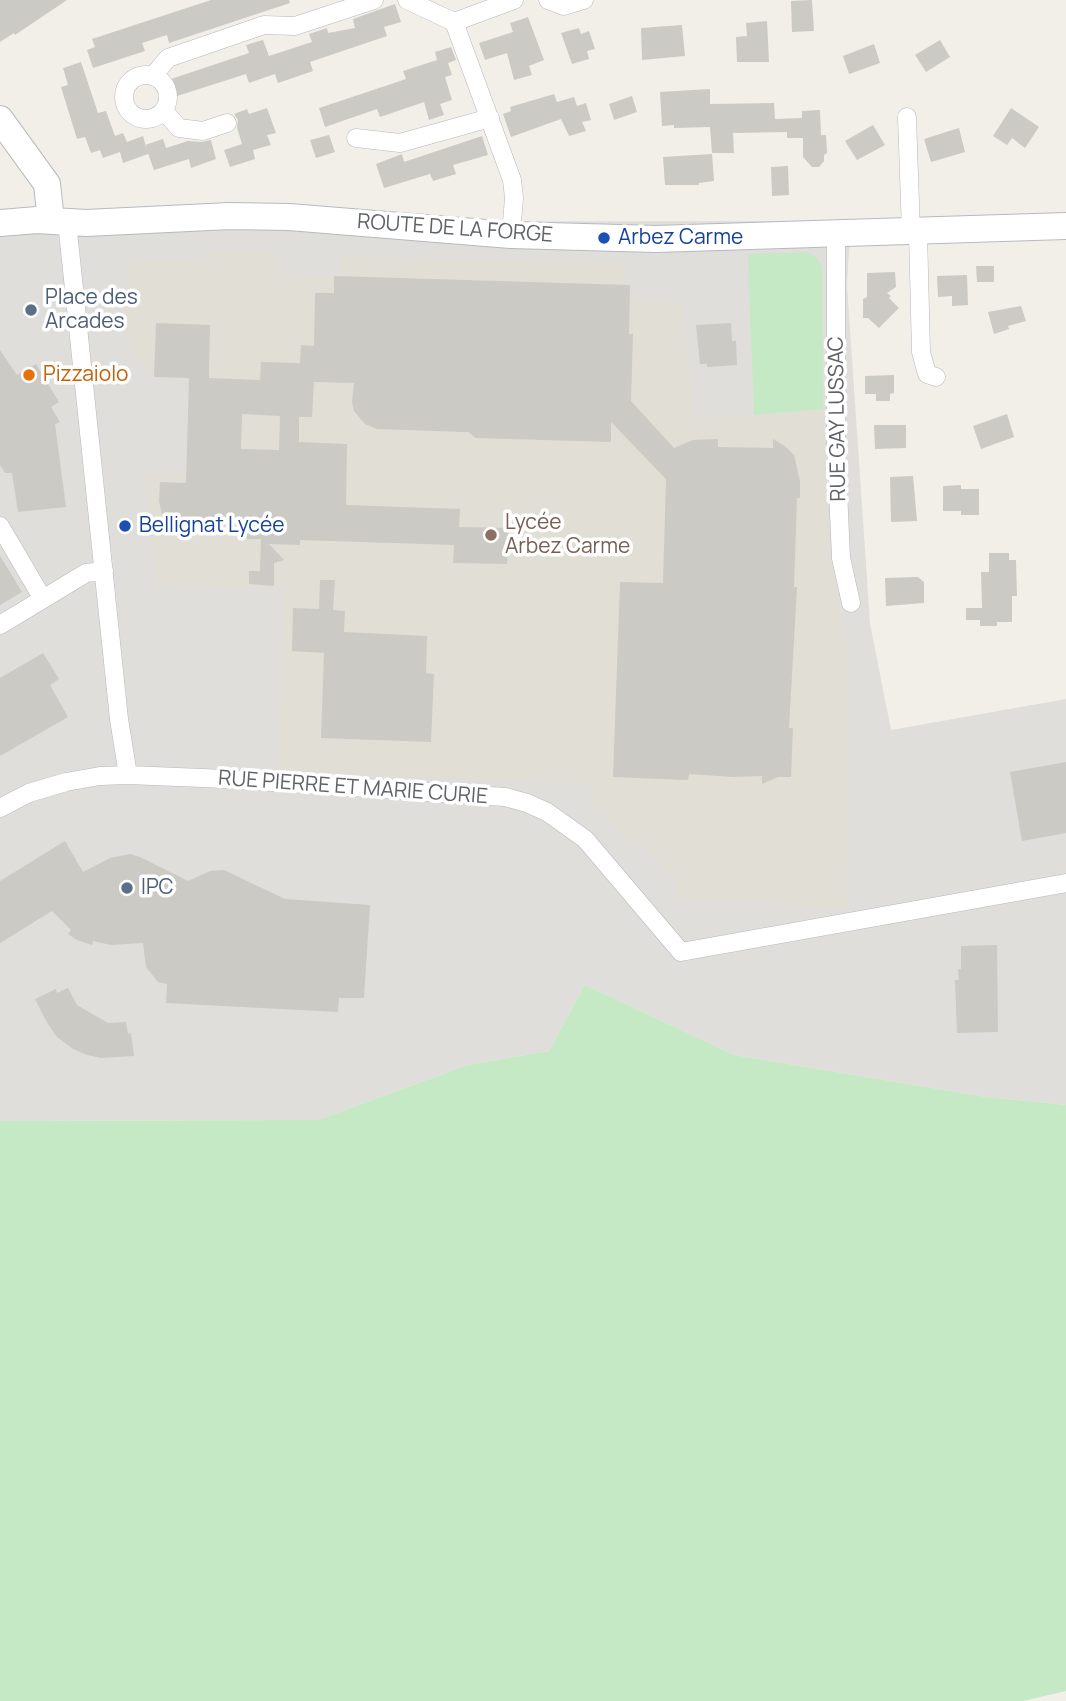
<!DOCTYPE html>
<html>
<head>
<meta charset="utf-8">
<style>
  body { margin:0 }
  canvas { display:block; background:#f1efe8 }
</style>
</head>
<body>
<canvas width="1066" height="1701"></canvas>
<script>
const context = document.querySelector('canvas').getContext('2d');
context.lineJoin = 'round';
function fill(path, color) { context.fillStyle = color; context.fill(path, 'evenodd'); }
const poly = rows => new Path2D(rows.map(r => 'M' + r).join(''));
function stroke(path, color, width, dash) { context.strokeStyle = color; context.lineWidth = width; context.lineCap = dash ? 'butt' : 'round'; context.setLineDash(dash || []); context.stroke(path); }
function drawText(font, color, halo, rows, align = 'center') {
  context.font = font + ' Manrope,sans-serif'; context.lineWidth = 7; context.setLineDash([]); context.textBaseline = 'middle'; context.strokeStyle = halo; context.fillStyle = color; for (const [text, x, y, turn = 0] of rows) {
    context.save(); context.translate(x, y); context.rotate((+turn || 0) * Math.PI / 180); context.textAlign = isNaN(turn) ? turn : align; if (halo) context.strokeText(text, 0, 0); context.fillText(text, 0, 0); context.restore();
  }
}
fill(poly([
  [851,221,847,285,870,623,891,730,1066,699,1066,1105,986,1097,734,1055,585,985,549,1051,468,1065,318,1120,0,1121,0,230,64,222]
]), '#e0deda');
fill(poly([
  [210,252,279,253,277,274,340,276,341,256,623,264,622,284,630,285,630,301,683,303,694,419,823,409,826,485,837,596,848,639,847,909,794,908,786,902,675,899,676,879,642,843,631,843,601,813,592,813,592,784,279,772,284,589,157,585,143,473,186,474,189,379,154,377,126,340,128,267,136,260,210,262]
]), '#e1ded6');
fill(poly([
  [807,252,817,258,822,267,823,409,754,415,748,254],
  [585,985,734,1055,986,1097,1066,1105,1066,1691,1023,1701,0,1701,0,1121,318,1120,468,1065,549,1051]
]), '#c5e8c5');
fill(poly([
  [0,0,67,0,15,35,14,33,0,42],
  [211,0,289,0,290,3,169,43,167,35,142,43,145,51,93,68,87,50,95,47,92,39],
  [812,0,814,31,792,32,791,1],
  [395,4,401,22,384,27,387,36,310,62,313,71,278,83,275,74,249,83,246,74,177,96,171,79,249,53,246,45,263,40,269,56,312,42,309,34,327,28,328,33,355,28,353,19],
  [528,17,544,60,529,66,532,75,514,80,507,53,485,60,479,43,513,32,510,23],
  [767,21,769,62,737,62,736,37,747,36,746,23],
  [682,25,685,56,642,60,641,28],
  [579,28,581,34,589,31,595,49,587,51,589,59,572,64,561,33],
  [940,40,950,57,926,72,915,55],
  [874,44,880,63,849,74,843,56],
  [451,47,456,60,448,63,452,75,445,77,452,100,440,104,444,115,429,120,424,102,380,117,377,109,325,127,319,108,406,79,403,71,437,60,435,52],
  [81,62,98,113,106,111,115,136,123,133,127,142,143,136,148,154,123,163,120,152,103,158,100,150,91,153,85,137,77,139,61,87,68,85,63,68],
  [710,89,710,104,774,103,775,119,802,118,802,111,820,110,821,135,826,135,827,153,824,155,824,161,819,167,812,167,803,157,803,138,787,138,787,132,733,133,734,153,712,153,710,127,674,128,674,125,662,126,660,92],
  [554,94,557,102,574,97,577,106,586,103,591,120,582,122,586,131,569,136,561,119,511,137,503,114,511,111,510,107],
  [632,96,637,112,614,120,609,104],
  [267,108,276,133,267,135,271,145,253,150,255,159,230,167,224,150,242,144,237,128,238,120,234,114,247,109,249,114],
  [1011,108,1039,127,1025,148,1012,138,1007,145,993,136],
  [873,125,885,145,857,160,845,141],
  [959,128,965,152,931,162,924,139],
  [329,135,335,152,316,158,310,140],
  [482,136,488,155,453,165,456,174,433,181,430,174,384,188,376,164,402,154,404,162],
  [163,139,166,148,188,141,202,142,211,140,216,159,191,168,189,159,154,170,145,145],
  [712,154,714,181,699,183,699,185,665,185,663,157],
  [788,166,789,195,772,196,771,167],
  [976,266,994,266,994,282,977,282],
  [895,272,896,287,887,293,891,296,889,298,899,308,879,328,868,318,863,318,863,299,867,297,867,273],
  [967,275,968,305,952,306,952,296,938,297,937,276],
  [334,276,630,285,629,334,633,334,631,401,674,448,693,440,718,439,718,447,773,448,773,439,785,446,794,455,800,481,800,498,797,498,794,587,797,587,789,728,793,728,791,777,778,777,762,784,762,776,733,777,689,774,688,780,613,777,620,582,663,583,666,479,611,422,611,442,476,438,468,432,462,432,377,429,365,424,354,411,352,402,354,383,314,382,312,417,299,417,299,442,347,444,346,505,460,509,459,527,509,528,507,564,453,563,454,545,300,540,300,545,269,544,284,560,274,563,274,586,249,584,249,571,260,571,261,539,247,539,247,521,163,519,159,501,160,482,186,483,189,378,154,377,156,323,210,325,209,378,260,380,261,362,300,363,301,345,314,346,315,293,334,293],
  [242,414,280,416,279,450,241,449],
  [1021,306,1026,321,1008,326,1009,329,994,334,988,312],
  [731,323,732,341,736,341,737,365,707,367,707,364,700,364,696,325],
  [0,350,17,375,36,364,59,402,51,407,60,422,55,424,66,507,18,512,12,473,5,473,0,465],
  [894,375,894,393,890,394,890,401,876,401,876,394,865,394,865,376],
  [1007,414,1014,437,981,449,973,426],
  [874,425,906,425,906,448,875,449],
  [913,476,917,521,891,522,890,477],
  [961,485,961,489,979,489,979,515,961,515,961,511,943,511,943,486],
  [989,553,1009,553,1009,560,1016,560,1017,596,1012,596,1012,622,997,622,997,626,980,626,980,620,966,620,966,608,982,608,981,572,989,572],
  [0,556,22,592,0,605],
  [918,577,924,582,924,603,886,606,885,578],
  [320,580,335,580,333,610,345,611,344,632,427,636,426,673,434,674,431,742,321,738,324,653,292,651,293,608,319,609],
  [43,653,59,679,50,685,68,717,0,756,0,678],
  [1066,762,1066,833,1022,841,1010,772],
  [65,841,83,872,110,858,130,854,140,857,188,881,210,871,224,870,285,899,370,905,364,998,339,998,338,1012,166,1003,167,984,158,982,146,967,143,943,111,945,93,941,92,945,77,940,68,934,71,930,52,911,0,943,0,881],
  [997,945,998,1032,957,1033,955,980,959,980,958,969,961,969,961,946],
  [68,988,77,1005,108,1023,126,1022,128,1034,131,1033,134,1056,101,1058,87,1055,73,1049,56,1036,45,1019,35,999,56,989,57,993]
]), '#cccac5');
const minor = poly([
  [407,0,454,22],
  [548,0,564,6,584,0],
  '124 97a22 22 0 1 1 44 0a22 22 0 1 1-44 0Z',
  [153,76,168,58,264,25,295,26,374,0],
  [164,111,179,128,203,131,227,123],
  [907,117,911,232],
  [356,138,400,143,490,118],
  [67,222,119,719,128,775,227,779,505,797,527,803,547,812,585,839,681,952,1066,883],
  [918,232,921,352,927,374,936,377],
  [836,234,836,445,841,558,851,603],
  [511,235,514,198,512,180,454,22,514,0],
  [0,526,43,599],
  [0,625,86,573,104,571],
  [0,808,29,793,66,782,100,776,128,775]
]);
const secondary = poly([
  [0,119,47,184,51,221],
  [0,223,37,220,86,223,230,216,289,217,511,235,656,239,1066,226]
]);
stroke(minor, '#b5b8bc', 19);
stroke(secondary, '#b6babf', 28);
stroke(minor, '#fff', 18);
stroke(secondary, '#fff', 26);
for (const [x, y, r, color] of [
  [604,238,7,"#1a4fb4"],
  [31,310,7,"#5c6f8a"],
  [29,375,7,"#e8710a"],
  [125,526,7,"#1a4fb4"],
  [491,535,7,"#8d6e63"],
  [127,888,7,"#5c6f8a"]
]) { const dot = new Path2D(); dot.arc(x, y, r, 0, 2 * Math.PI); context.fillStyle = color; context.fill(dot); stroke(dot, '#fff', 2.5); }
drawText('21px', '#5f6368', '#fff', [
  ["ROUTE DE LA FORGE",455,229,4],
  ["RUE GAY LUSSAC",838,419,-91],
  ["RUE PIERRE ET MARIE CURIE",353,788,4]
]);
drawText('21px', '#164399', '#fff', [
  ["Arbez Carme",618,238],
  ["Bellignat Lycée",139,526]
], 'left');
drawText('21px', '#4e5e75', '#fff', [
  ["Place des",45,298],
  ["Arcades",45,322],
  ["IPC",141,888]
], 'left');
drawText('21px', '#c56008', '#fff', [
  ["Pizzaiolo",43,375]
], 'left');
drawText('21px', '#785e54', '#fff', [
  ["Lycée",505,523],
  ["Arbez Carme",505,547]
], 'left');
</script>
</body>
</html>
